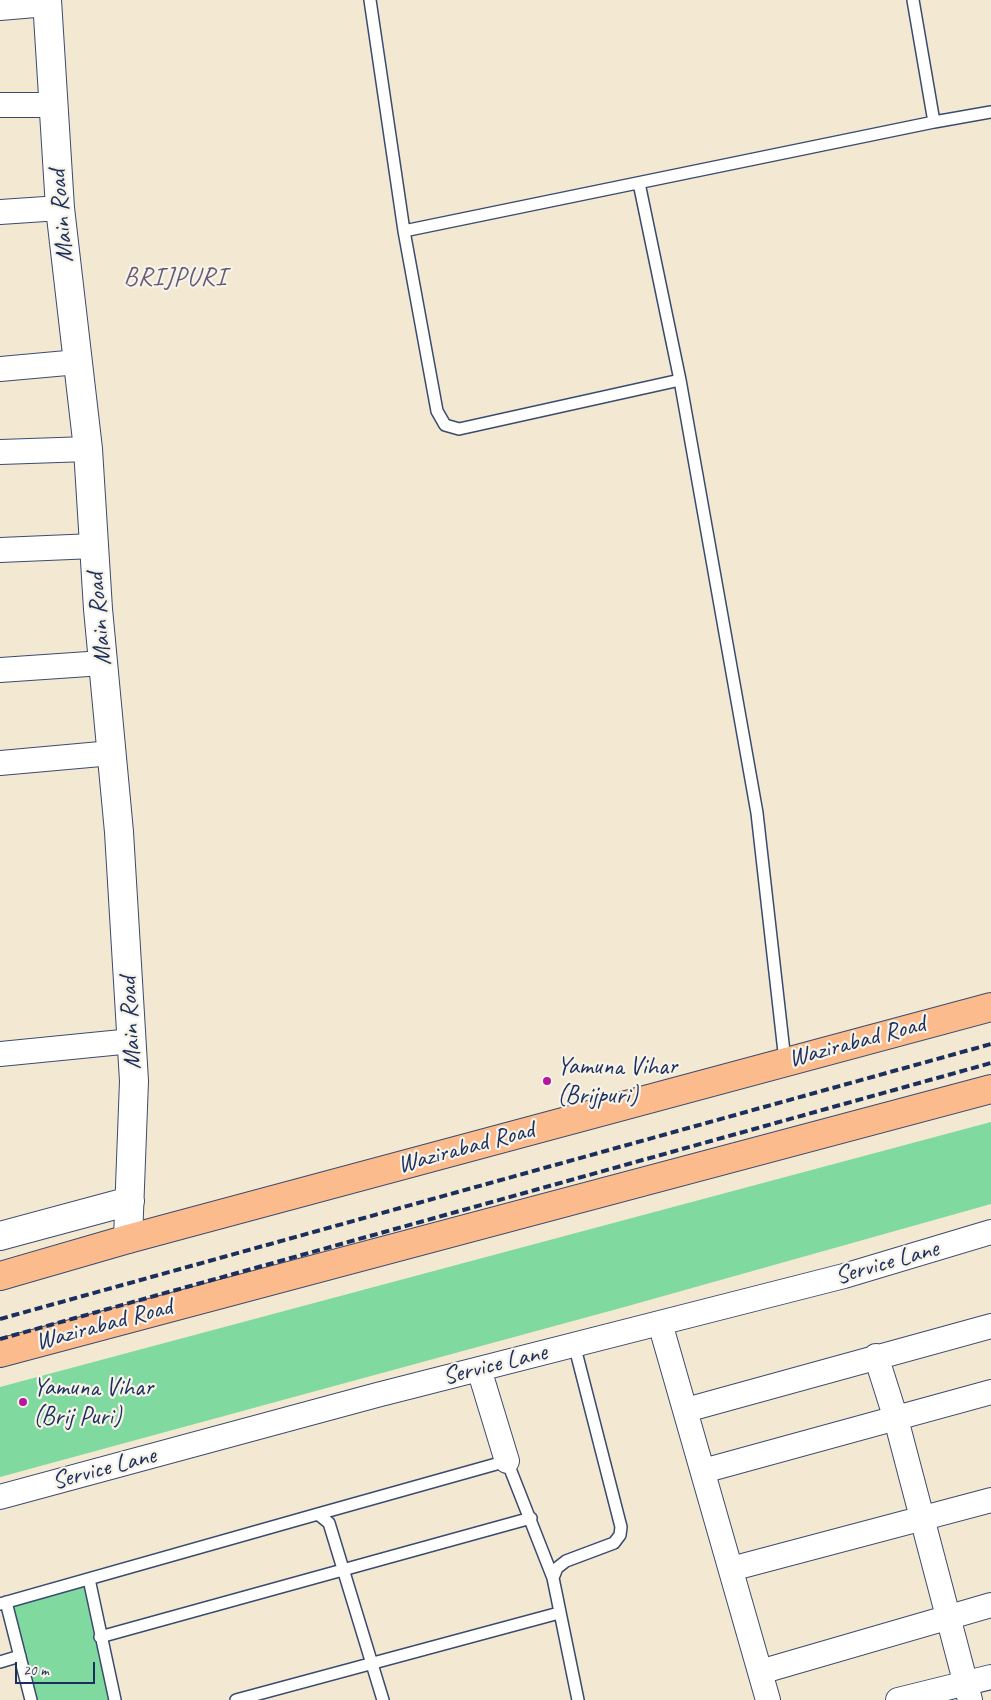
<!DOCTYPE html>
<html>
<head>
<meta charset="utf-8">
<style>
  body { margin:0 }
  #map { position:relative; width:991px; height:1700px; overflow:hidden; background:#f3e8d1; font-family:Caveat,sans-serif }
  canvas { display:block }
  .scale { position:absolute; left:15px; top:1662px; width:80px; height:22px; box-sizing:border-box; border:2px solid #1b2f5e; border-top:0; padding-left:6px; font-size:15px; line-height:18px; white-space:nowrap; color:#1b2f5e; -webkit-text-stroke:4px #f7f3e8; paint-order:stroke }
</style>
</head>
<body>
<div id="map">
<canvas width="991" height="1700"></canvas>
<div class="scale">20 m</div>
</div>
<script>
const context = document.querySelector('canvas').getContext('2d');
context.lineJoin = 'round';
function fill(path, color) { context.fillStyle = color; context.fill(path, 'evenodd'); }
const poly = rows => new Path2D(rows.map(r => 'M' + r).join(''));
function stroke(path, color, width, dash) { context.strokeStyle = color; context.lineWidth = width; context.lineCap = dash ? 'butt' : 'round'; context.setLineDash(dash || []); context.stroke(path); }
function drawText(font, color, halo, rows, align = 'center') {
  context.font = font + ' Caveat,sans-serif'; context.lineWidth = 4.5; context.setLineDash([]); context.textBaseline = 'middle'; context.strokeStyle = halo; context.fillStyle = color; for (const [text, x, y, turn = 0] of rows) {
    context.save(); context.translate(x, y); context.rotate((+turn || 0) * Math.PI / 180); context.textAlign = isNaN(turn) ? turn : align; if (halo) context.strokeText(text, 0, 0); context.fillText(text, 0, 0); context.restore();
  }
}
fill(poly([
  [991,1122,991,1204,628,1306,0,1477,0,1387],
  [89,1579,100,1637,122,1700,31,1700,6,1602]
]), '#80d99e');
const service = poly([
  [370,0,404,231,437,411,445,425,459,429,680,380],
  [913,0,934,122],
  [639,183,680,380,757,813,785,1061],
  [404,231,934,122,991,112],
  [574,1344,621,1527,620,1535,614,1543,566,1561,557,1568,553,1578,578,1700],
  [318,1514,507,1461,553,1578],
  [89,1579,115,1700],
  [6,1602,31,1700],
  [0,1604,318,1514,329,1523,383,1700],
  [100,1637,531,1518],
  [0,1662,20,1656],
  [236,1700,559,1613]
]);
const minor = poly([
  [0,8,47,4],
  [0,105,53,105],
  [0,212,60,208],
  [0,369,78,362],
  [0,452,88,449],
  [0,550,94,546],
  [0,670,103,663],
  [0,763,112,753],
  [0,1054,132,1041],
  [660,1323,768,1700],
  [876,1356,896,1419,970,1700],
  [479,1369,507,1461],
  [686,1410,991,1326],
  [703,1471,991,1392],
  [0,1497,377,1395,844,1276,991,1232],
  [731,1569,991,1500],
  [760,1672,991,1605],
  [898,1700,991,1677]
]);
const tertiary = poly([
  [47,0,60,208,88,449,98,609,119,832,134,1081,128,1239],
  [0,1236,130,1201]
]);
const trunk = poly([
  [0,1276,128,1239,991,1007],
  [0,1353,991,1089]
]);
stroke(service, '#3b4b6f', 14);
stroke(minor, '#3b4b6f', 26);
stroke(tertiary, '#3b4b6f', 30);
stroke(trunk, '#3b4b6f', 30);
stroke(service, '#fff', 11);
stroke(minor, '#fff', 24);
stroke(tertiary, '#fff', 28);
stroke(trunk, '#fbbb8c', 28);
stroke(poly([
  [0,1319,991,1044],
  [0,1339,991,1063]
]), '#1b2f5e', 4, [8, 4]);
for (const [x, y, r, color] of [
  [547,1081,5,"#b5179e"],
  [23,1402,5,"#b5179e"]
]) { const dot = new Path2D(); dot.arc(x, y, r, 0, 2 * Math.PI); context.fillStyle = color; context.fill(dot); stroke(dot, '#f7f3e8', 2); }
drawText('25px', '#1b2f5e', '#f7f3e8', [
  ["Main Road",62,216,-95],
  ["Main Road",100,619,-95],
  ["Main Road",131,1023,-93],
  ["Wazirabad Road",857,1042,-15],
  ["Wazirabad Road",466,1148,-15],
  ["Service Lane",887,1263,-16],
  ["Wazirabad Road",104,1325,-15],
  ["Service Lane",495,1365,-14],
  ["Service Lane",104,1469,-15]
]);
drawText('25px', '#1b2f5e', '#f7f3e8', [
  ["Yamuna Vihar",557,1067],
  ["(Brijpuri)",557,1096],
  ["Yamuna Vihar",33,1388],
  ["(Brij Puri)",33,1417]
], 'left');
context.letterSpacing = '1px';
drawText('26px', '#635b78', '#f7f3e8', [
  ["BRIJPURI",175,278]
]);
context.letterSpacing = '0px';
</script>
</body>
</html>
